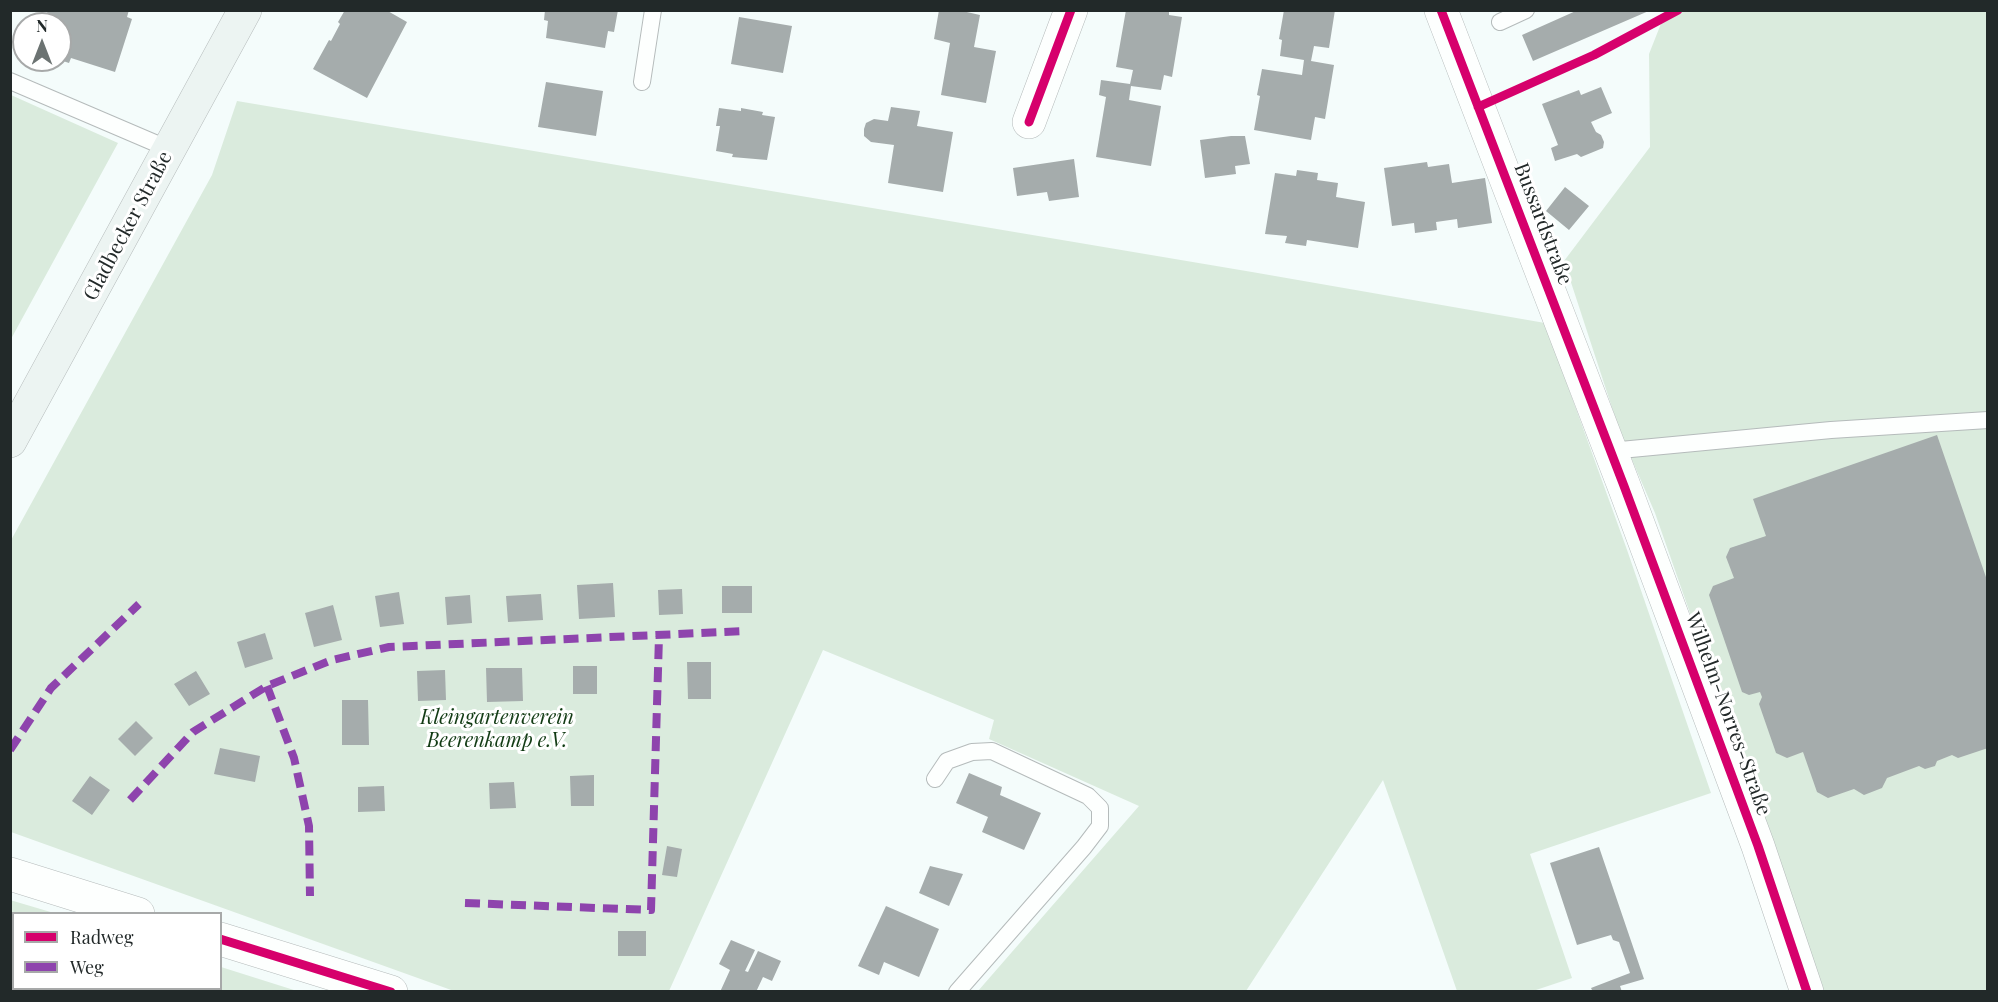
<!DOCTYPE html>
<html>
<head>
<meta charset="utf-8">
<style>
  body { margin:0 }
  #map { position:relative; width:1998px; height:1002px; overflow:hidden; background:#f4fcfb; font-family:"Playfair Display",serif }
  canvas { display:block }
  .frame { position:absolute; inset:0; border:12px solid #222929; pointer-events:none }
  .legend { position:absolute; left:12px; top:912px; width:210px; height:78px; box-sizing:border-box; background:#fff; border:2px solid #a7a9a9; margin:0; padding:8px 10px; list-style:none; font-size:18px; color:#222929 }
  .legend li { display:flex; align-items:center; gap:12px; height:30px }
  .legend b { width:30px; border:2px solid #a7a9a9 }
  .north { position:absolute; left:12px; top:12px; width:60px; height:60px; box-sizing:border-box; background:#fff; border:2px solid #a7a9a9; border-radius:50%; rotate:0deg; font-size:16px; font-weight:700; line-height:24px; text-align:center; color:#222929 }
  .north::after { content:''; display:block; margin:auto; width:21px; height:27px; background:#6c7372; clip-path:polygon(50% 0,100% 100%,50% 72%,0 100%) }
</style>
</head>
<body>
<div id="map">
<canvas width="1998" height="1002"></canvas>
<div class="frame"></div>
<ul class="legend">
<li><b style="height:8px;background:#d6006c"></b>Radweg</li>
<li><b style="height:8px;background:#8e44ad"></b>Weg</li>
</ul>
<div class="north">N</div>
</div>
<script>
const context = document.querySelector('canvas').getContext('2d');
context.lineJoin = 'round';
function fill(path, color) { context.fillStyle = color; context.fill(path, 'evenodd'); }
const poly = rows => new Path2D(rows.map(r => 'M' + r).join(''));
function stroke(path, color, width, dash) { context.strokeStyle = color; context.lineWidth = width; context.lineCap = dash ? 'butt' : 'round'; context.setLineDash(dash || []); context.stroke(path); }
function drawText(font, color, halo, rows, align = 'center') {
  context.font = font + ' "Playfair Display",serif'; context.lineWidth = 6; context.setLineDash([]); context.textBaseline = 'middle'; context.strokeStyle = halo; context.fillStyle = color; for (const [text, x, y, turn = 0] of rows) {
    context.save(); context.translate(x, y); context.rotate((+turn || 0) * Math.PI / 180); context.textAlign = isNaN(turn) ? turn : align; if (halo) context.strokeText(text, 0, 0); context.fillText(text, 0, 0); context.restore();
  }
}
fill(poly([
  [1666,11,1987,11,1987,991,1816,991,1740,756,1655,513,1620,432,1564,261,1650,147,1649,54],
  [11,95,118,143,11,339],
  [237,101,1252,272,1545,323,1626,547,1711,793,1530,854,1572,978,1533,991,1457,991,1383,780,1246,991,978,991,1139,806,989,739,994,720,823,650,669,991,454,991,11,832,10,542,212,175],
  [10,900,54,913,14,914,14,988,220,988,221,967,297,991,11,991]
]), '#daebdd');
fill(poly([
  [48,10,129,10,127,17,132,19,115,72,71,58,69,63,60,60,60,24,44,24],
  [345,10,386,10,407,22,367,98,313,69,329,40,331,41,340,24,338,22],
  [545,10,618,10,614,32,608,31,605,48,546,38,548,21,544,20],
  [939,10,958,10,980,15,974,47,996,51,986,103,941,95,950,43,934,39],
  [1126,10,1169,10,1169,15,1182,17,1172,77,1164,75,1161,90,1131,86,1129,100,1161,106,1151,166,1096,157,1106,97,1099,95,1101,80,1130,84,1133,70,1116,67],
  [1284,10,1335,10,1329,48,1314,46,1311,61,1334,65,1325,119,1315,117,1311,140,1254,130,1260,96,1257,95,1262,69,1302,75,1304,60,1280,56,1282,40,1279,39],
  [1578,10,1651,10,1533,61,1522,35],
  [739,17,792,26,783,73,731,64],
  [546,82,603,91,596,136,538,127],
  [1601,87,1612,113,1591,122,1596,132,1601,135,1604,142,1603,148,1581,157,1577,154,1555,161,1551,148,1558,145,1542,104,1579,90,1581,95],
  [891,107,920,111,917,126,953,132,943,192,888,183,894,145,871,142,864,136,864,129,866,123,874,119,888,121],
  [719,108,741,111,741,108,763,112,762,115,775,117,767,160,732,157,733,154,716,151,720,126,716,126],
  [1231,136,1245,136,1250,164,1235,166,1236,174,1205,178,1200,140],
  [1074,159,1079,197,1049,201,1047,192,1017,196,1013,168],
  [1427,162,1428,167,1449,164,1452,183,1485,178,1492,223,1458,228,1457,219,1436,222,1437,230,1415,233,1414,223,1392,226,1384,168],
  [1297,170,1318,173,1317,180,1338,183,1336,197,1365,202,1358,248,1307,240,1306,246,1285,243,1287,236,1265,234,1275,173,1296,176],
  [1565,187,1589,206,1569,230,1546,211],
  [1937,435,1988,583,1988,748,1958,758,1952,755,1937,761,1935,766,1925,769,1919,766,1887,778,1882,788,1864,795,1854,789,1828,798,1817,792,1803,752,1787,758,1776,753,1759,704,1762,697,1760,692,1749,695,1742,692,1709,595,1713,586,1734,578,1726,557,1730,548,1766,536,1753,499],
  [613,583,615,617,579,619,577,585],
  [722,586,752,586,752,613,722,613],
  [682,589,683,614,659,615,658,590],
  [399,592,404,624,380,627,375,596],
  [541,594,543,620,508,622,506,596],
  [470,595,472,623,447,625,445,597],
  [333,605,342,640,314,647,305,613],
  [265,633,273,659,245,668,237,642],
  [687,662,711,662,711,699,688,699],
  [573,666,597,666,597,694,573,694],
  [486,668,522,668,523,701,487,702],
  [445,670,446,700,418,701,417,671],
  [196,671,210,694,189,706,174,684],
  [342,700,368,700,369,745,342,745],
  [136,721,153,738,135,756,118,739],
  [220,748,260,756,255,782,214,774],
  [969,773,1002,787,1000,795,1041,813,1024,850,982,832,988,817,956,803],
  [594,775,594,806,571,806,570,776],
  [90,776,110,790,92,815,72,801],
  [514,782,516,808,490,809,489,783],
  [384,786,385,811,358,812,358,787],
  [667,846,682,849,677,877,662,875],
  [1599,847,1644,979,1620,986,1622,992,1593,992,1591,988,1630,973,1619,942,1613,940,1611,935,1577,945,1550,863],
  [930,866,963,874,949,906,919,893],
  [886,906,939,929,919,977,884,962,879,975,858,966],
  [618,931,646,931,646,956,618,956],
  [731,940,755,950,745,971,748,972,758,951,781,961,772,981,763,977,756,992,720,992,730,970,719,964]
]), '#a5acac');
const service = poly([
  [1500,22,1526,10],
  [10,81,169,149],
  [642,82,653,10],
  [1610,451,1831,430,1988,420],
  [935,779,947,761,972,752,992,751,1088,796,1100,808,1100,826,1084,847,957,992]
]);
const minor = poly([
  [1441,10,1624,486,1758,846,1807,992],
  [1029,122,1071,10],
  [10,874,138,914],
  [220,939,391,992]
]);
const secondary = poly([
  [10,441,245,10]
]);
stroke(service, '#b5bbbb', 18);
stroke(minor, '#b5bbbb', 34);
stroke(secondary, '#b5bbbb', 34);
stroke(service, '#fdfffe', 16);
stroke(minor, '#fdfffe', 33);
stroke(secondary, '#ecf4f2', 33);
stroke(poly([
  [267,686,294,758,309,826,310,896],
  [10,750,51,688,139,604],
  [130,800,193,732,267,686,332,660,389,647,746,631],
  [465,903,651,910,659,636]
]), '#8e44ad', 8, [15, 8]);
stroke(poly([
  [1441,10,1624,486,1758,846,1807,992],
  [1478,107,1594,55,1678,10],
  [1029,122,1071,10],
  [220,939,391,992]
]), '#d6006c', 9);
drawText('20px', '#222929', '#fff', [
  ["Bussardstraße",1543,224,69],
  ["Gladbecker Straße",128,226,-62],
  ["Wilhelm-Norres-Straße",1728,714,70]
]);
drawText('italic 20px', '#123b14', '#fff', [
  ["Kleingartenverein",497,718],
  ["Beerenkamp e.V.",497,741]
]);
</script>
</body>
</html>
